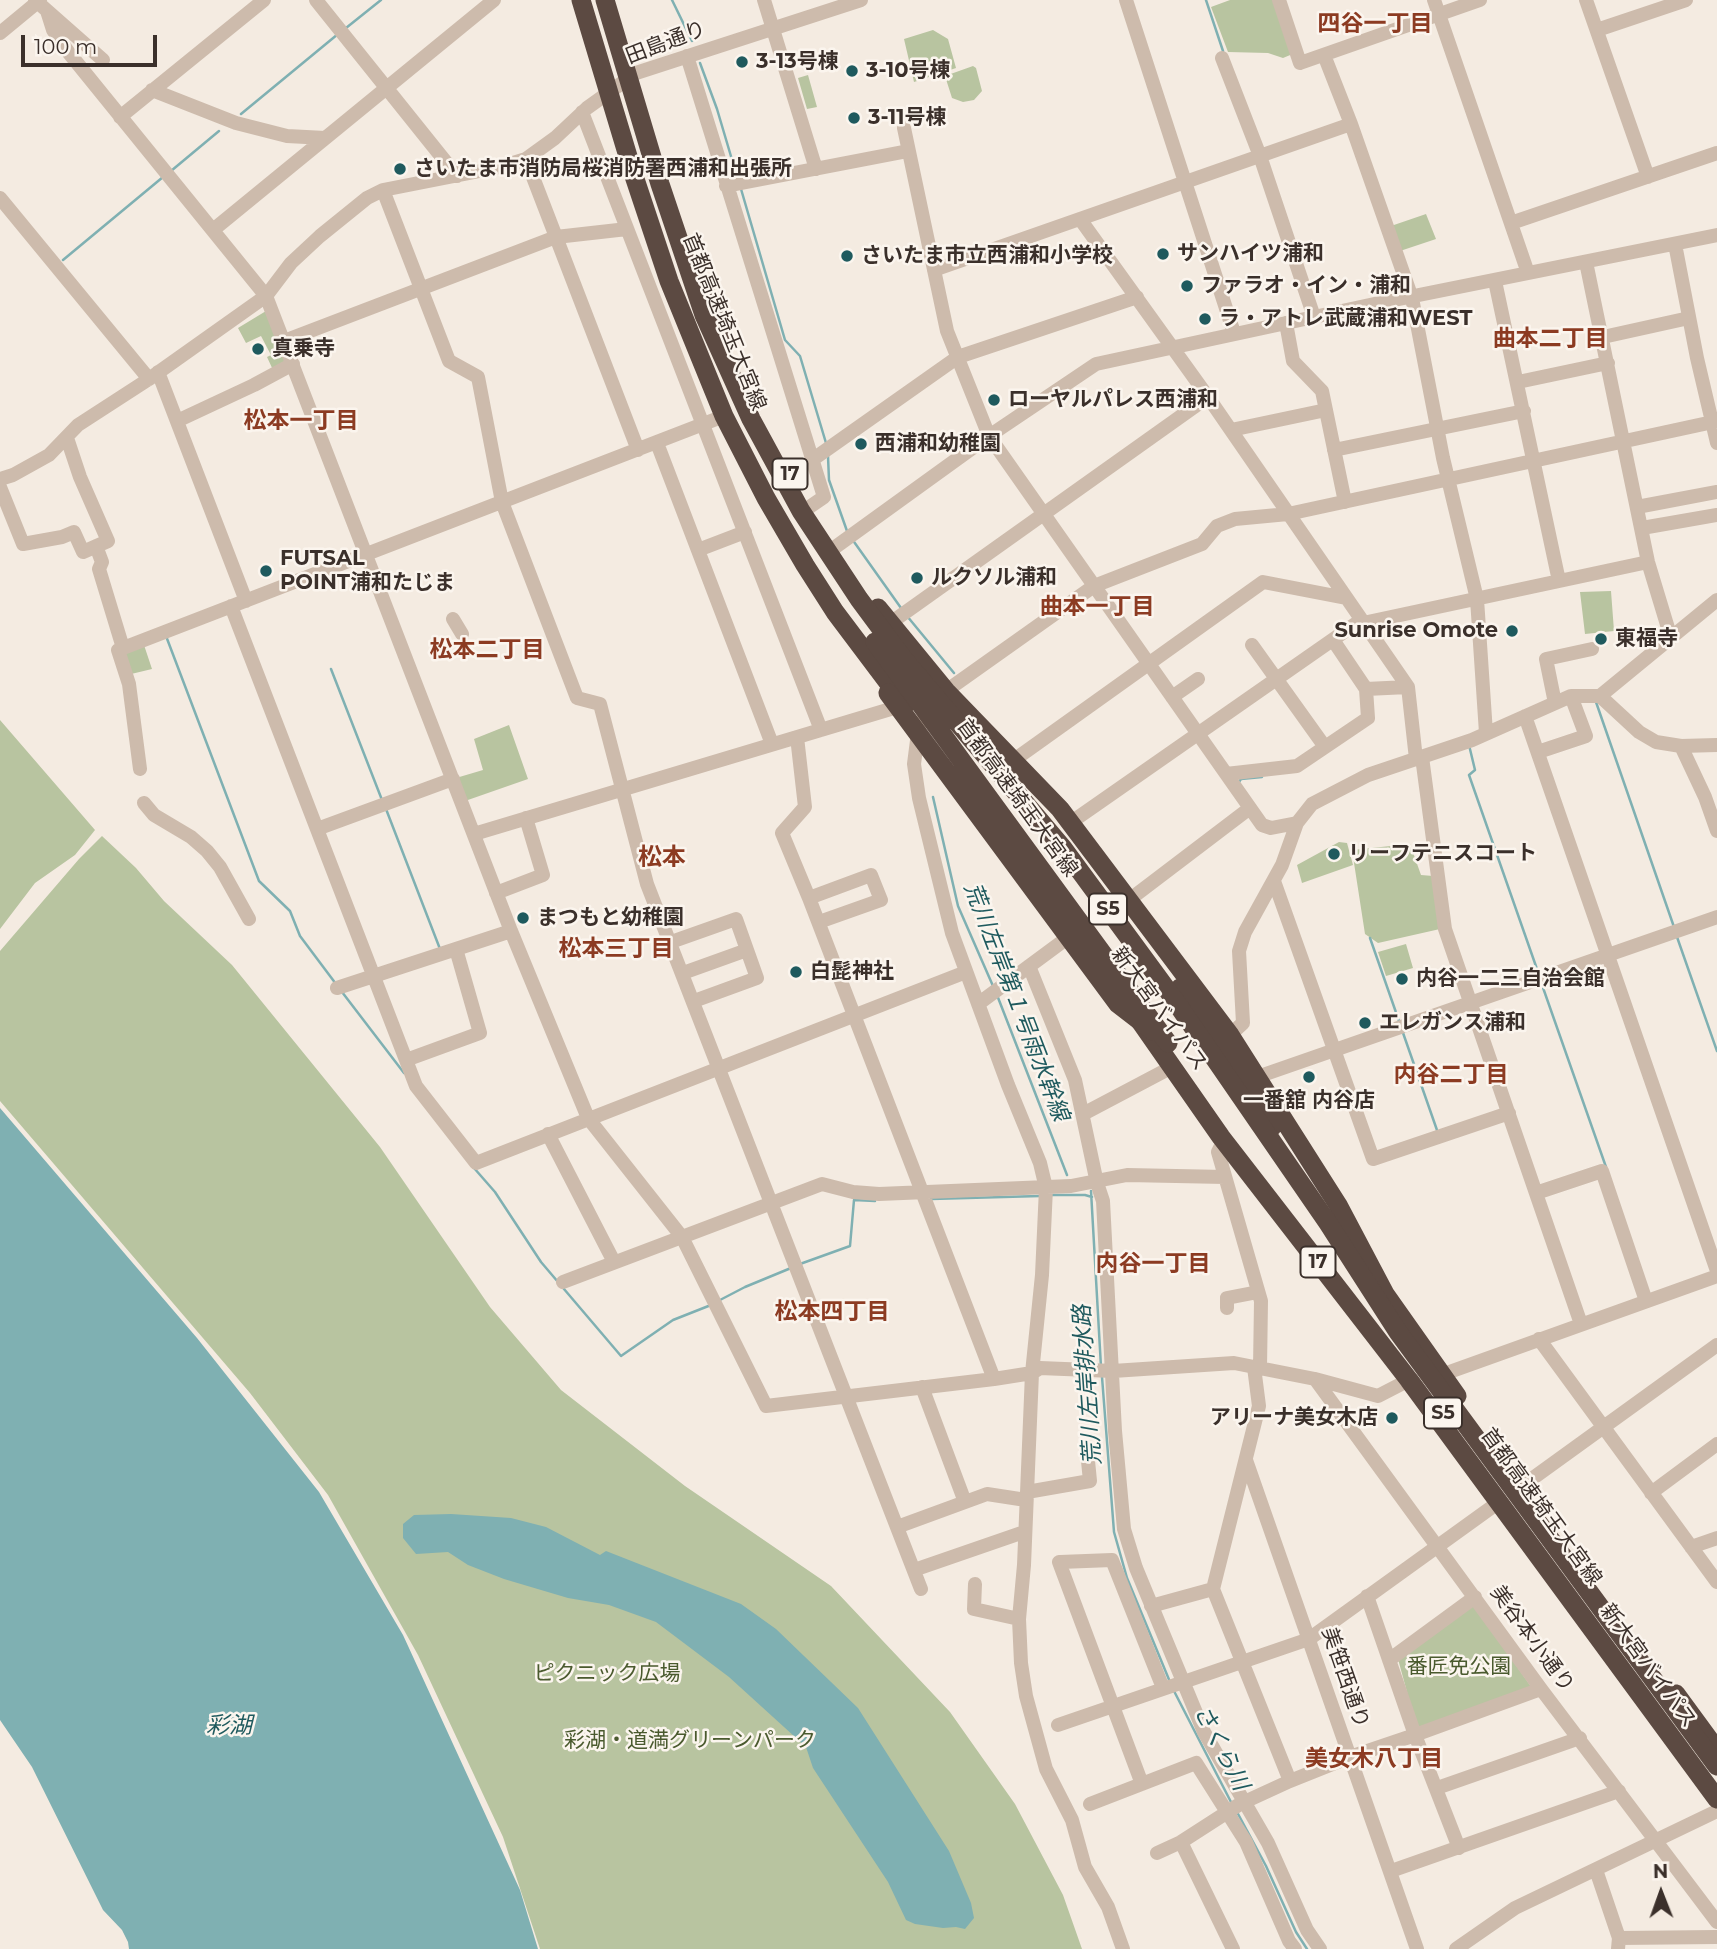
<!DOCTYPE html>
<html>
<head>
<meta charset="utf-8">
<style>
  body { margin:0 }
  #map { position:relative; width:1717px; height:1949px; overflow:hidden; background:#f4ebe1; font-family:Montserrat,sans-serif }
  canvas { display:block }
  .north { position:absolute; left:1626px; top:1858px; width:70px; height:70px; -webkit-text-stroke:5px #fbf5ee; paint-order:stroke; rotate:359deg; font-size:19px; font-weight:700; line-height:28px; text-align:center; color:#3b302b }
  .north::after { content:''; display:block; margin:auto; width:24px; height:32px; background:#3b302b; clip-path:polygon(50% 0,100% 100%,50% 72%,0 100%) }
  .scale { position:absolute; left:21px; top:35px; width:136px; height:32px; box-sizing:border-box; border:4px solid #3b302b; border-top:0; padding-left:9px; font-size:21px; line-height:24px; white-space:nowrap; color:#3b302b; -webkit-text-stroke:5px #fbf5ee; paint-order:stroke }
</style>
</head>
<body>
<div id="map">
<canvas width="1717" height="1949"></canvas>
<div class="north">N</div>
<div class="scale">100 m</div>
</div>
<script>
const context = document.querySelector('canvas').getContext('2d');
context.lineJoin = 'round';
function fill(path, color) { context.fillStyle = color; context.fill(path, 'evenodd'); }
const poly = rows => new Path2D(rows.map(r => 'M' + r).join(''));
function stroke(path, color, width, dash) { context.strokeStyle = color; context.lineWidth = width; context.lineCap = dash ? 'butt' : 'round'; context.setLineDash(dash || []); context.stroke(path); }
function drawText(font, color, halo, rows, align = 'center') {
  context.font = font + ' Montserrat,"Noto Sans JP",sans-serif'; context.lineWidth = 5; context.setLineDash([]); context.textBaseline = 'middle'; context.strokeStyle = halo; context.fillStyle = color; for (const [text, x, y, turn = 0] of rows) {
    context.save(); context.translate(x, y); context.rotate((+turn || 0) * Math.PI / 180); context.textAlign = isNaN(turn) ? turn : align; if (halo) context.strokeText(text, 0, 0); context.fillText(text, 0, 0); context.restore();
  }
}
fill(poly([
  [1230,0,1276,0,1295,53,1283,58,1268,53,1228,52,1211,7],
  [933,30,948,39,956,68,914,82,904,39],
  [973,66,976,68,982,91,974,100,963,102,952,98,945,76],
  [808,75,817,107,807,109,798,78],
  [1426,214,1436,239,1400,251,1391,226],
  [266,311,287,363,273,370,267,357,271,355,261,336,246,343,238,328],
  [1611,591,1614,631,1585,634,1580,592],
  [143,642,152,669,127,675,120,651],
  [0,720,95,830,75,855,35,883,0,929],
  [509,725,528,779,465,801,456,778,483,770,474,739],
  [102,836,136,868,164,901,232,965,380,1147,490,1307,561,1390,685,1486,831,1586,950,1712,1015,1804,1063,1895,1082,1949,540,1949,503,1837,418,1655,328,1495,250,1393,0,1101,0,951,79,859],
  [1339,842,1347,843,1353,865,1302,883,1297,865],
  [1410,844,1421,875,1433,876,1440,929,1378,943,1365,934,1352,850],
  [1406,944,1413,968,1386,976,1378,952],
  [1472,1603,1532,1688,1417,1729,1398,1659]
]), '#b8c4a0');
fill(poly([
  [0,1108,197,1338,319,1492,403,1635,520,1890,538,1949,129,1949,128,1942,122,1930,103,1910,32,1767,0,1720],
  [451,1514,511,1518,546,1527,600,1555,606,1551,741,1604,776,1629,858,1708,949,1851,971,1903,974,1918,965,1929,956,1927,943,1928,915,1924,906,1920,888,1882,813,1768,806,1747,729,1677,656,1622,609,1605,568,1598,504,1579,468,1565,448,1552,416,1554,403,1538,403,1524,414,1515]
]), '#7fb0b2');
stroke(poly([
  [672,0,692,41],
  [1206,0,1223,51],
  [346,28,381,0],
  [700,63,717,109,738,180],
  [241,114,338,34],
  [171,171,219,131],
  [741,189,785,340,800,356,826,443],
  [63,260,163,177],
  [828,456,829,480,847,531],
  [852,539,901,608],
  [907,616,954,673],
  [166,636,259,881,290,911,300,936,336,984],
  [331,669,382,800],
  [1596,702,1674,927],
  [1469,745,1475,770,1469,775,1538,972],
  [1239,782,1241,779,1262,777],
  [933,797,958,906,993,986],
  [386,809,440,949],
  [1677,937,1717,1051],
  [1370,938,1399,1021],
  [1541,982,1606,1167],
  [342,992,404,1073],
  [997,995,1067,1175],
  [1402,1030,1438,1133],
  [474,1168,495,1192,541,1262,621,1356,673,1320,711,1305],
  [1091,1191,1101,1367],
  [1050,1195,1085,1195,1092,1197],
  [931,1199,1040,1196],
  [800,1264,850,1246,854,1200,875,1201],
  [720,1300,745,1287,791,1268],
  [1102,1377,1114,1532,1127,1578,1170,1682],
  [1174,1691,1232,1804],
  [1237,1812,1266,1866,1296,1932,1307,1949]
]), '#7fb0b2', 2.5);
stroke(poly([
  [35,0,103,60],
  [316,0,457,176],
  [764,0,816,169],
  [1126,0,1234,333],
  [1279,0,1300,63,1480,0],
  [1434,0,1528,273],
  [1586,0,1648,177],
  [47,11,53,30,69,53,266,296,511,931,588,1118,682,1237,766,1406,994,1379,1032,1373,1040,1368,1113,1371,1234,1363,1315,1379,1378,1396,1409,1380],
  [1597,30,1686,0],
  [0,33,40,0],
  [1324,55,1351,124,1412,298,1443,458,1477,599,1486,733],
  [687,56,824,497,808,508],
  [1222,58,1260,156,1314,317],
  [152,90,236,123,287,136,325,138],
  [582,112,821,730],
  [120,117,264,0],
  [904,128,947,331,989,436,1262,825,1271,828,1297,823],
  [526,159,638,450],
  [726,186,908,151],
  [383,190,449,361,478,377,502,502,577,698,600,704,647,884,921,1589],
  [0,198,149,379],
  [1080,219,1208,397,1408,687,1416,759],
  [1511,223,1717,153],
  [213,230,494,0],
  [1675,244,1697,358,1717,443],
  [1586,262,1648,562,1671,638],
  [934,270,1351,124],
  [1495,281,1559,581],
  [1286,323,1293,361,1322,391,1345,502],
  [1603,337,1689,318],
  [284,341,556,237,627,229],
  [158,372,246,601],
  [1518,382,1608,363],
  [177,421,254,385,293,364],
  [1231,430,1326,410],
  [657,443,772,744],
  [1334,450,1524,411],
  [812,460,958,357,1137,297],
  [0,479,13,475,49,455,78,425,149,379,266,296,291,263,320,236,367,198,383,190,500,167,526,159,555,138,587,108,636,73,861,0],
  [0,487,23,544,62,537,74,532,83,552,108,541,80,477,67,438],
  [1637,507,1717,492],
  [1642,528,1717,515],
  [96,546,102,562,99,569,123,648],
  [834,548,989,436,1096,364,1379,303,1717,235],
  [698,550,745,532],
  [231,606,416,1086,476,1163,966,972],
  [453,619,462,634],
  [1363,623,1648,562],
  [889,624,1208,397],
  [1252,645,1325,747],
  [1366,689,1408,687],
  [1600,696,1717,600],
  [1172,697,1198,679],
  [1555,703,1546,659,1592,649],
  [1525,716,1717,1271],
  [797,737,805,807,782,833,809,898,994,1379],
  [1681,746,1705,797,1717,831],
  [1538,752,1586,736,1571,696],
  [1422,757,1445,929,1581,1324],
  [1014,760,1263,582,1346,598],
  [140,769,129,684,118,650,724,416],
  [1226,774,1297,766,1368,718,1366,689,1333,640],
  [144,803,154,815,191,837,207,851,220,867,249,919],
  [1070,823,1361,620],
  [317,829,453,779],
  [474,834,904,705],
  [1274,881,1373,1159,1509,1113],
  [496,893,543,875,526,818],
  [809,898,871,875,881,900,819,922],
  [1129,900,1250,808],
  [671,942,736,919,757,978,694,1001],
  [1029,966,1075,1080,1097,1183,1103,1201,1115,1431,1124,1529,1136,1568,1204,1732,1268,1843,1307,1930,1320,1949],
  [683,973,747,950],
  [337,988,511,931],
  [978,1004,1074,933],
  [1230,1035,1243,1023,1239,951,1245,932,1282,865,1297,823,1312,804,1368,775,1472,740,1571,696,1600,696,1639,732,1656,742,1681,746,1717,745],
  [406,1060,480,1033,456,949],
  [1257,1077,1717,917],
  [1083,1114,1172,1067],
  [548,1134,614,1262],
  [1224,1140,1218,1152,1261,1301,1260,1368],
  [1536,1193,1602,1171,1646,1301],
  [563,1282,822,1184,853,1192,879,1194,1071,1186,1127,1175,1225,1177],
  [1227,1308,1227,1298,1258,1292],
  [1539,1339,1717,1582],
  [1254,1367,1259,1406,1213,1589,1290,1781],
  [1441,1375,1717,1276],
  [1315,1379,1541,1689,1717,1922],
  [922,1387,965,1502],
  [1246,1460,1417,1949],
  [1522,1486,1717,1345],
  [1027,1492,1090,1481,1088,1461],
  [1651,1493,1717,1444],
  [897,1527,987,1494,1026,1500],
  [1691,1547,1717,1538],
  [1059,1562,1142,1784],
  [1060,1562,1112,1560,1163,1688],
  [914,1570,1024,1532],
  [975,1584,974,1609,1019,1619],
  [1367,1596,1415,1735,1459,1848],
  [1151,1606,1213,1589],
  [1389,1660,1475,1597],
  [1058,1725,1309,1639,1499,1502],
  [1437,1788,1580,1738],
  [1090,1804,1196,1763,1246,1842,1289,1941,1295,1949],
  [1181,1842,1233,1949],
  [1157,1853,1181,1842,1240,1804,1290,1781,1350,1757,1415,1735,1541,1689],
  [1596,1870,1619,1938,1618,1949],
  [1391,1871,1619,1791],
  [1619,1938,1717,1937],
  [1123,1949,1108,1907,1085,1867,1072,1820,1046,1769,1026,1696,1021,1663,1019,1619,1024,1565,1032,1373,1042,1275,1046,1188,1040,1163,1008,1085,952,933,919,798,914,764,919,725,946,691,1094,586,1202,544,1217,526,1235,519,1288,514,1717,421],
  [1456,1949,1515,1908,1717,1811]
]), '#cdbbac', 14);
stroke(poly([
  [581,0,633,173,669,281,724,416,766,498,805,565,835,612,905,705],
  [702,283,725,340],
  [878,608,946,691,1060,809,1230,1035,1338,1205,1385,1294,1457,1396],
  [1180,988,1273,1126],
  [1140,1021,1221,1137,1409,1380,1717,1799],
  [1676,1694,1717,1750]
]), '#5c4a42', 19);
stroke(poly([
  [605,0,660,184,704,315,751,419,801,511,859,599,902,657,1063,848,1171,995,1328,1223,1398,1332,1717,1766],
  [875,642,1168,1043],
  [888,693,1118,1004,1153,1031]
]), '#5c4a42', 19);
for (const [x, y, r, color] of [
  [742,62,7,"#1f5a5e"],
  [852,71,7,"#1f5a5e"],
  [854,118,7,"#1f5a5e"],
  [400,169,7,"#1f5a5e"],
  [1163,254,7,"#1f5a5e"],
  [847,256,7,"#1f5a5e"],
  [1187,286,7,"#1f5a5e"],
  [1205,319,7,"#1f5a5e"],
  [258,349,7,"#1f5a5e"],
  [994,400,7,"#1f5a5e"],
  [861,444,7,"#1f5a5e"],
  [266,571,7,"#1f5a5e"],
  [917,578,7,"#1f5a5e"],
  [1512,631,7,"#1f5a5e"],
  [1601,639,7,"#1f5a5e"],
  [1334,854,7,"#1f5a5e"],
  [523,918,7,"#1f5a5e"],
  [796,972,7,"#1f5a5e"],
  [1402,979,7,"#1f5a5e"],
  [1365,1023,7,"#1f5a5e"],
  [1309,1077,7,"#1f5a5e"],
  [1392,1418,7,"#1f5a5e"]
]) { const dot = new Path2D(); dot.arc(x, y, r, 0, 2 * Math.PI); context.fillStyle = color; context.fill(dot); stroke(dot, '#fbf5ee', 2.5); }
for (const [x, y, w] of [
  [790,474,35],
  [1108,909,38],
  [1318,1262,35],
  [1443,1413,38]
]) { const box = new Path2D(); box.roundRect(x - w / 2, y - 15.5, w, 31, 5); context.fillStyle = '#fbf5ee'; context.fill(box); stroke(box, '#3b302b', 2); }
drawText('bold 19px', '#3b302b', null, [
  ["17",790,474],
  ["S5",1108,909],
  ["17",1318,1262],
  ["S5",1443,1413]
]);
drawText('21px', '#3b302b', '#fbf5ee', [
  ["田島通り",666,43,-21],
  ["首都高速埼玉大宮線",724,322,68],
  ["首都高速埼玉大宮線",1017,798,54],
  ["新大宮バイパス",1159,1009,54],
  ["首都高速埼玉大宮線",1541,1507,54],
  ["美谷本小通り",1532,1639,54],
  ["新大宮バイパス",1648,1666,54],
  ["美笹西通り",1345,1678,71]
]);
drawText('bold 21px', '#3b302b', '#fbf5ee', [
  ["3-13号棟",756,62],
  ["3-10号棟",866,71],
  ["3-11号棟",868,118],
  ["さいたま市消防局桜消防署西浦和出張所",414,169],
  ["サンハイツ浦和",1177,254],
  ["さいたま市立西浦和小学校",861,256],
  ["ファラオ・イン・浦和",1201,286],
  ["ラ・アトレ武蔵浦和WEST",1219,319],
  ["真乗寺",272,349],
  ["ローヤルパレス西浦和",1008,400],
  ["西浦和幼稚園",875,444],
  ["FUTSAL",280,559],
  ["POINT浦和たじま",280,583],
  ["ルクソル浦和",931,578],
  ["Sunrise Omote",1498,631,"right"],
  ["東福寺",1615,639],
  ["リーフテニスコート",1348,854],
  ["まつもと幼稚園",537,918],
  ["白髭神社",810,972],
  ["内谷一二三自治会館",1416,979],
  ["エレガンス浦和",1379,1023],
  ["一番舘 内谷店",1309,1101,"center"],
  ["アリーナ美女木店",1378,1418,"right"]
], 'left');
drawText('21px', '#4a5a2e', '#fbf5ee', [
  ["番匠免公園",1459,1667],
  ["ピクニック広場",607,1674],
  ["彩湖・道満グリーンパーク",690,1741]
]);
drawText('bold 23px', '#8c3b22', '#fbf5ee', [
  ["四谷一丁目",1375,24],
  ["曲本二丁目",1550,339],
  ["松本一丁目",301,421],
  ["曲本一丁目",1097,607],
  ["松本二丁目",487,650],
  ["松本三丁目",616,949],
  ["内谷二丁目",1451,1075],
  ["内谷一丁目",1153,1264],
  ["松本四丁目",832,1312],
  ["美女木八丁目",1374,1759]
]);
drawText('italic 23px', '#1f5a5e', '#fbf5ee', [
  ["荒川左岸第１号雨水幹線",1016,1002,69],
  ["荒川左岸排水路",1088,1385,-94],
  ["彩湖",229,1726],
  ["さくら川",1221,1748,63]
]);
drawText('bold 24px', '#8c3b22', '#fbf5ee', [
  ["松本",662,858]
]);
</script>
</body>
</html>
